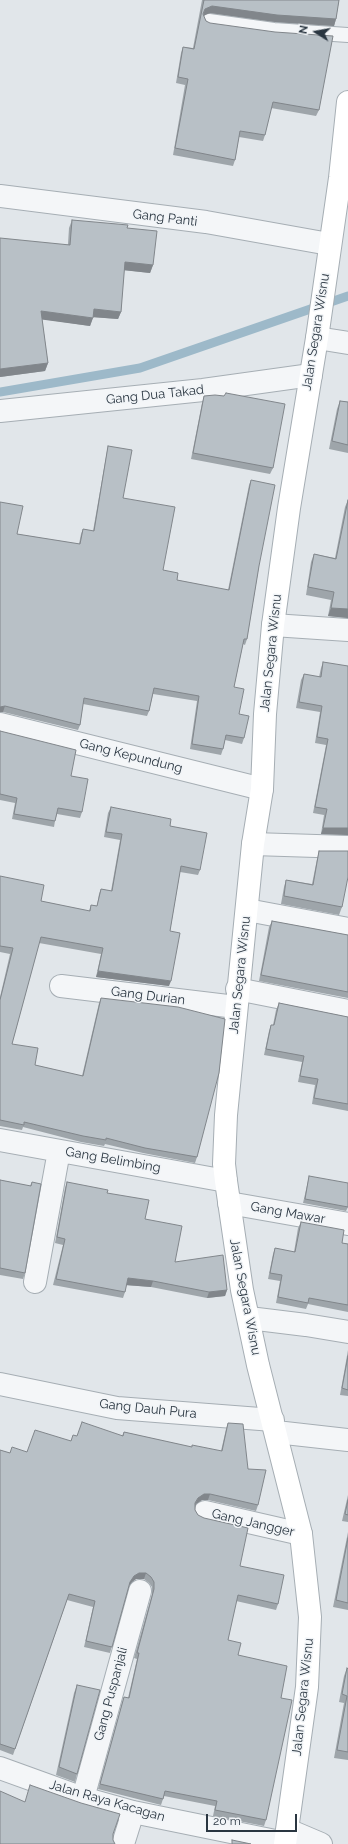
<!DOCTYPE html>
<html>
<head>
<meta charset="utf-8">
<style>
  body { margin:0 }
  #map { position:relative; width:348px; height:1844px; overflow:hidden; background:#e1e6ea; font-family:Raleway,sans-serif }
  canvas { display:block }
  .north { position:absolute; left:296px; top:12px; width:40px; height:40px; -webkit-text-stroke:3px #f1f4f7; paint-order:stroke; rotate:281deg; font-size:11px; font-weight:700; line-height:16px; text-align:center; color:#2a3641 }
  .north::after { content:''; display:block; margin:auto; width:14px; height:18px; background:#2a3641; clip-path:polygon(50% 0,100% 100%,50% 72%,0 100%) }
  .scale { position:absolute; left:206px; top:1814px; width:91px; height:18px; box-sizing:border-box; border:2px solid #2a3641; border-top:0; padding-left:5px; font-size:12px; line-height:14px; white-space:nowrap; color:#2a3641; -webkit-text-stroke:3px #f1f4f7; paint-order:stroke }
</style>
</head>
<body>
<div id="map">
<canvas width="348" height="1844"></canvas>
<div class="north">N</div>
<div class="scale">20 m</div>
</div>
<script>
const context = document.querySelector('canvas').getContext('2d');
context.lineJoin = 'round';
const poly = rows => new Path2D(rows.map(r => 'M' + r).join(''));
function stroke(path, color, width, dash) { context.strokeStyle = color; context.lineWidth = width; context.lineCap = dash ? 'butt' : 'round'; context.setLineDash(dash || []); context.stroke(path); }
function fill(path, color) { context.fillStyle = color; context.fill(path, 'evenodd'); }
function drawText(font, color, halo, rows, align = 'center') {
  context.font = font + ' Raleway,sans-serif'; context.lineWidth = 3; context.setLineDash([]); context.textBaseline = 'middle'; context.strokeStyle = halo; context.fillStyle = color; for (const [text, x, y, turn = 0] of rows) {
    context.save(); context.translate(x, y); context.rotate((+turn || 0) * Math.PI / 180); context.textAlign = isNaN(turn) ? turn : align; if (halo) context.strokeText(text, 0, 0); context.fillText(text, 0, 0); context.restore();
  }
}
stroke(poly([
  [0,392,140,368,348,296]
]), '#9db9c9', 9);
const lane = poly([
  [209,21,274,30,348,35]
]);
const street = poly([
  [0,196,206,222,329,244],
  [317,338,348,343],
  [0,411,203,390,311,375],
  [273,625,348,630],
  [0,724,262,789],
  [253,844,348,847],
  [247,910,348,929],
  [61,986,236,1007],
  [237,989,348,1011],
  [0,1140,226,1181],
  [229,1203,348,1224],
  [35,1282,59,1151],
  [249,1318,306,1325,348,1332],
  [0,1384,117,1408,273,1420],
  [276,1432,348,1440],
  [205,1512,301,1534],
  [0,1768,83,1798,133,1812,285,1843],
  [83,1798,140,1591],
  [288,1830,321,1844],
  [123,1844,133,1812]
]);
const secondary = poly([
  [285,1844,307,1687,310,1617,301,1534,258,1365,242,1290,226,1181,224,1164,226,1115,253,844,262,789,265,714,273,625,289,508,317,338,340,178,348,102]
]);
stroke(lane, '#a6aeb4', 16);
stroke(street, '#a6aeb4', 24);
stroke(secondary, '#a6aeb4', 24);
stroke(lane, '#f4f6f8', 14);
stroke(street, '#f4f6f8', 22);
stroke(secondary, '#fff', 22);
fill(poly([
  [202,0,339,0,336,19,334,26,275,22,210,13,203,15,206,21,319,110,316,116,271,108,265,135,263,141,239,137,235,160,233,166,173,155,185,85,176,83,181,53,183,47,193,48],
  [72,220,127,228,153,265,150,273,124,270,121,312,118,319,93,317,90,326,42,319,48,363,45,371,0,377,68,244,69,228],
  [204,396,273,468,270,474,191,459,202,403],
  [340,401,348,402,348,453,329,449,337,409],
  [108,446,123,498,163,570,177,580,228,590,249,485,251,480,259,566,247,639,245,645,243,644,234,687,244,738,242,744,225,740,223,749,221,755,190,749,197,701,153,694,149,711,147,716,83,704,80,725,78,730,3,712,0,712,0,502,17,534,79,544,81,534,83,529,93,531,107,451],
  [348,500,348,618,328,616,331,600,306,595,311,562,314,554,335,558,345,507],
  [323,662,348,835,321,834,324,815,313,813,326,745,315,743,320,712,296,708,301,680,304,674,319,677,321,668],
  [0,731,71,776,82,812,80,818,57,814,55,821,54,827,12,819,15,803,0,800],
  [111,807,170,826,200,870,198,875,180,872,170,931,169,986,96,977,101,954,39,943,12,1044,35,1065,82,1076,99,1003,101,998,197,1157,195,1163,143,1153,105,1144,104,1146,81,1142,23,1127,22,1130,0,1126,0,997,10,954,0,952,0,876,41,901,89,911,91,905,97,906,99,894,101,889,111,891,120,840,104,837,108,813],
  [319,851,342,907,339,915,281,904,284,887,286,880,312,884,317,859],
  [272,921,348,935,348,998,259,981,269,927],
  [279,1003,348,1017,348,1111,312,1104,315,1085,298,1082,302,1062,264,1055,269,1031,271,1025,273,1025,276,1010],
  [309,1176,348,1207,346,1211,303,1203,308,1181],
  [0,1180,30,1186,32,1182,25,1273,23,1279,0,1275],
  [67,1182,107,1193,145,1219,175,1262,227,1290,225,1296,207,1298,151,1287,126,1285,125,1292,123,1298,53,1285,63,1245,55,1243,65,1188],
  [301,1222,342,1243,348,1244,348,1312,308,1304,306,1309,276,1303,280,1281,268,1279,273,1254,275,1248,294,1252,298,1228],
  [348,1350,348,1396,340,1395],
  [228,1423,248,1469,258,1505,256,1511,208,1500,202,1500,196,1504,195,1510,198,1515,240,1566,278,1604,276,1610,236,1601,228,1640,238,1655,281,1698,266,1820,264,1826,213,1816,215,1806,164,1796,161,1805,98,1789,122,1703,124,1697,128,1698,137,1659,134,1658,152,1594,152,1587,149,1583,144,1579,136,1579,132,1582,129,1586,110,1653,84,1647,93,1607,67,1600,13,1755,0,1750,0,1450,10,1453,27,1452,70,1441,77,1436,122,1436,124,1432,191,1447,221,1451,226,1429],
  [348,1495,348,1522,342,1521],
  [348,1532,348,1610,333,1607],
  [347,1668,348,1669,348,1760,334,1758,344,1703,339,1702,344,1676],
  [77,1685,77,1774,75,1782,56,1775,74,1693]
]), '#9ea5aa');
fill(poly([
  [212,6,336,19,334,26,275,22,210,13,203,16,205,9],
  [125,262,153,265,150,273,122,270],
  [94,309,121,312,118,319,91,317],
  [41,311,93,318,90,326,38,319],
  [48,363,45,371,0,377,0,369],
  [331,608,348,609,348,618,328,616],
  [5,706,3,712,0,712,0,707],
  [323,828,348,828,348,835,321,834],
  [98,971,171,981,169,986,96,977],
  [128,1278,153,1281,151,1287,125,1285],
  [227,1290,225,1296,207,1298,209,1292],
  [204,1494,210,1494,208,1500,202,1500,196,1504,193,1509,198,1498],
  [139,1573,146,1573,144,1579,136,1579,132,1582,128,1587,130,1582,134,1576]
]), '#81868b');
const building = poly([
  [204,0,339,0,336,19,277,15,212,6,205,9,203,14,206,21,210,23,275,32,333,36,319,110,273,102,265,135,240,131,235,160,175,148,188,79,178,77,183,47,194,49,204,0],
  [72,220,128,225,127,228,157,231,153,265,125,262,121,312,94,309,93,318,41,311,48,363,0,369,0,238,70,245,72,220],
  [226,393,285,404,273,468,193,453,204,396,215,395,224,396,226,393],
  [340,401,348,402,348,445,332,441,340,401],
  [108,446,132,450,123,498,175,507,163,570,178,573,177,580,229,590,251,480,275,485,259,566,247,639,244,639,234,687,244,689,239,714,249,716,244,738,226,735,223,749,192,744,199,696,154,688,149,711,84,698,80,725,5,706,0,707,0,502,23,506,17,534,80,544,83,529,94,531,108,446],
  [348,500,348,609,331,608,334,592,308,587,314,554,336,559,348,500],
  [323,662,348,666,348,828,323,828,327,809,315,807,328,739,317,737,322,706,299,702,304,674,321,677,323,662],
  [0,731,76,750,71,776,88,779,82,812,58,808,55,821,14,814,17,798,0,794,0,731],
  [111,807,171,819,170,826,207,833,200,870,181,866,170,931,180,933,171,981,98,971,103,948,41,937,12,1044,38,1048,35,1065,83,1076,101,998,178,1007,225,1019,219,1073,197,1157,145,1148,106,1138,106,1140,83,1136,24,1122,24,1125,0,1120,0,1000,13,948,0,946,0,876,44,885,41,901,90,911,91,905,97,906,101,889,112,891,122,834,106,832,111,807],
  [319,851,348,851,348,877,342,907,284,896,286,880,313,885,319,851],
  [272,921,348,935,348,992,261,975,272,921],
  [279,1003,348,1017,348,1104,314,1098,318,1079,300,1076,304,1056,266,1049,271,1025,274,1025,279,1003],
  [309,1176,348,1183,348,1207,305,1199,309,1176],
  [0,1180,31,1186,32,1182,41,1184,25,1273,0,1268,0,1180],
  [67,1182,108,1190,107,1193,149,1200,145,1219,182,1226,175,1262,223,1255,227,1290,209,1292,153,1281,128,1278,125,1292,56,1279,65,1239,57,1237,67,1182],
  [301,1222,344,1230,342,1243,348,1244,348,1305,309,1298,308,1303,278,1297,282,1275,270,1273,275,1248,295,1252,301,1222],
  [348,1356,348,1390,342,1388,348,1356],
  [82,1422,123,1436,124,1432,192,1447,192,1445,222,1451,228,1423,243,1424,248,1469,266,1470,258,1505,210,1494,204,1494,198,1498,195,1503,195,1510,198,1515,204,1518,248,1528,240,1566,284,1575,278,1604,238,1595,228,1640,241,1643,238,1655,287,1666,281,1698,292,1700,266,1820,215,1810,217,1801,165,1791,163,1799,100,1784,124,1697,129,1698,139,1653,137,1653,154,1589,154,1582,151,1577,146,1573,139,1573,134,1576,130,1582,112,1647,86,1641,95,1601,69,1594,15,1749,0,1744,0,1450,10,1453,12,1447,27,1452,35,1430,71,1441,73,1435,77,1436,82,1422],
  [348,1500,348,1515,345,1514,348,1500],
  [348,1538,348,1603,336,1600,348,1538],
  [347,1668,348,1669,348,1752,337,1750,347,1696,342,1694,347,1668],
  [77,1685,100,1690,77,1774,59,1767,77,1685],
  [30,1785,81,1803,120,1814,113,1834,113,1840,115,1844,0,1844,0,1791,25,1802,30,1785],
  [232,1840,251,1844,232,1844,232,1840]
]);
fill(building, '#b8c0c6');
stroke(building, '#81868b', 1);
drawText('13px', '#2a3641', '#f1f4f7', [
  ["Gang Panti",165,218,7],
  ["Jalan Segara Wisnu",316,332,-81],
  ["Gang Dua Takad",155,395,-6],
  ["Jalan Segara Wisnu",271,653,-84],
  ["Gang Kepundung",131,756,14],
  ["Jalan Segara Wisnu",240,975,-84],
  ["Gang Durian",148,996,7],
  ["Gang Belimbing",113,1160,10],
  ["Gang Mawar",288,1213,10],
  ["Jalan Segara Wisnu",245,1297,79],
  ["Gang Dauh Pura",148,1409,6],
  ["Gang Jangger",253,1523,13],
  ["Gang Puspanjali",111,1694,-75],
  ["Jalan Segara Wisnu",303,1697,-84],
  ["Jalan Raya Kacagan",107,1801,16]
]);
</script>
</body>
</html>
